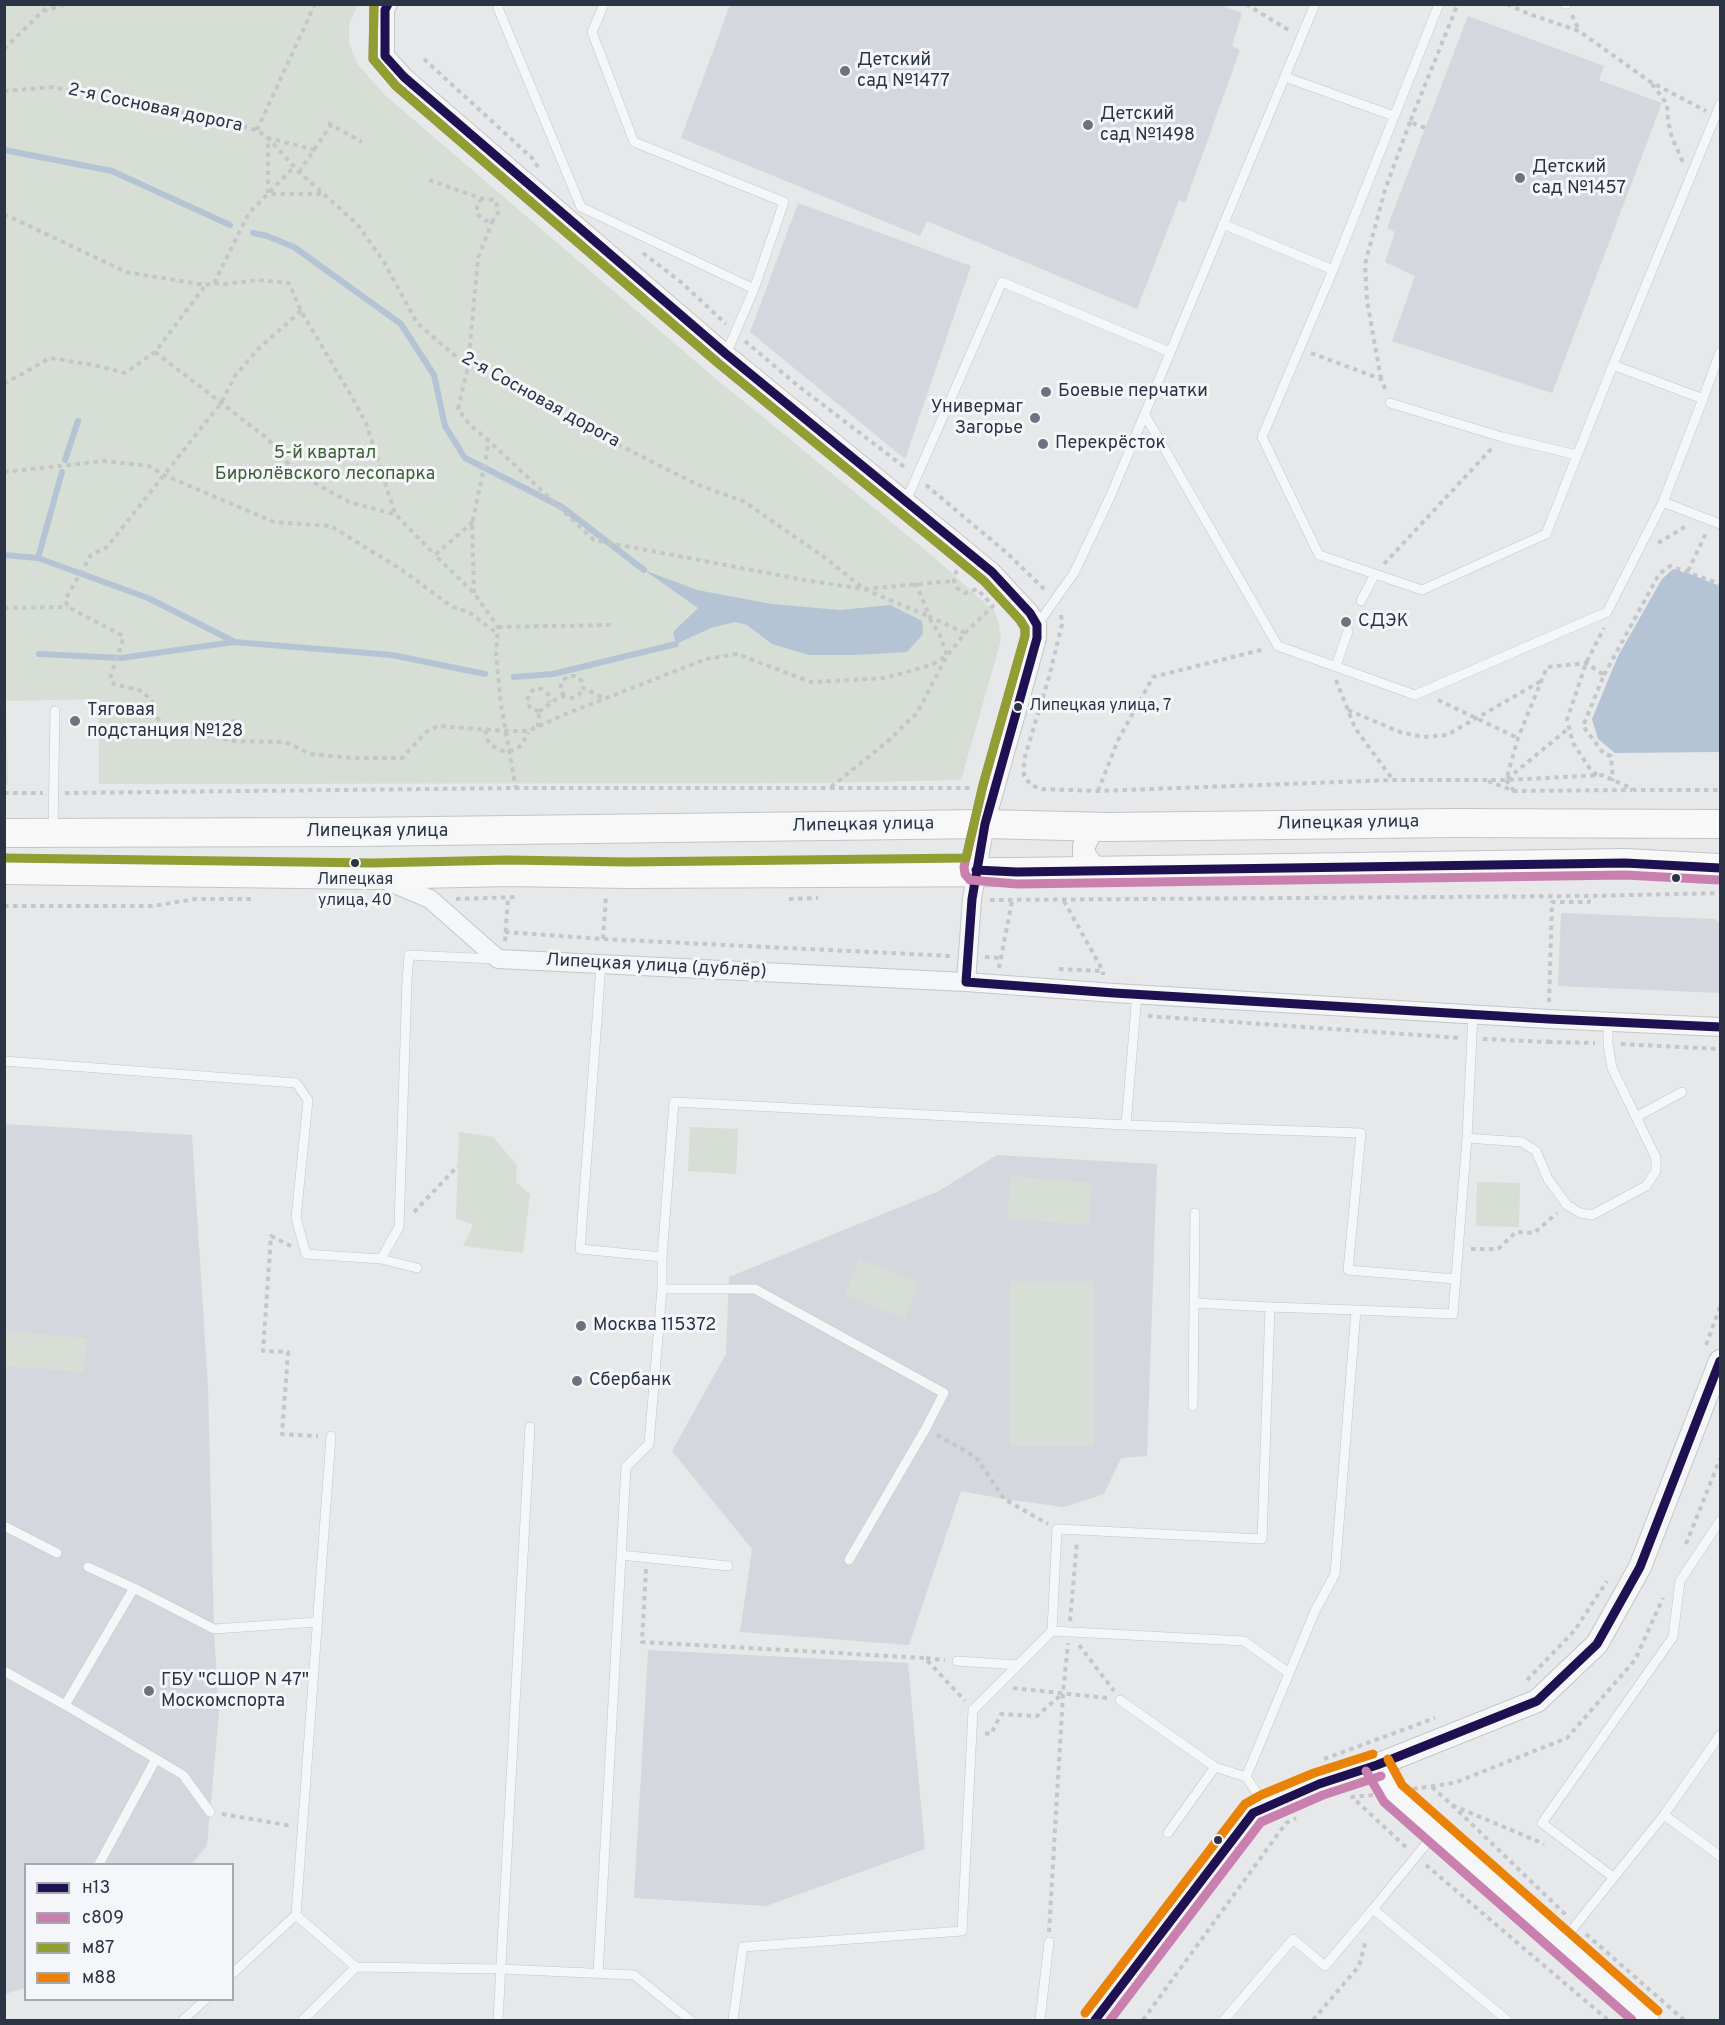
<!DOCTYPE html>
<html>
<head>
<meta charset="utf-8">
<style>
  body { margin:0 }
  #map { position:relative; width:1725px; height:2025px; overflow:hidden; background:#e6e8ea; font-family:Overpass,sans-serif }
  canvas { display:block }
  .frame { position:absolute; inset:0; border:6px solid #2b3445; pointer-events:none }
  .legend { position:absolute; left:24px; top:1863px; width:210px; height:138px; box-sizing:border-box; background:#f4f6f9; border:2px solid #a4a8b1; margin:0; padding:8px 10px; list-style:none; font-size:18px; color:#2b3445 }
  .legend li { display:flex; align-items:center; gap:12px; height:30px }
  .legend b { width:30px; border:2px solid #a4a8b1 }
</style>
</head>
<body>
<div id="map">
<canvas width="1725" height="2025"></canvas>
<div class="frame"></div>
<ul class="legend">
<li><b style="height:8px;background:#1f1051"></b>н13</li>
<li><b style="height:8px;background:#ca80af"></b>с809</li>
<li><b style="height:8px;background:#909e32"></b>м87</li>
<li><b style="height:8px;background:#ea8207"></b>м88</li>
</ul>
</div>
<script>
const context = document.querySelector('canvas').getContext('2d');
context.lineJoin = 'round';
function fill(path, color) { context.fillStyle = color; context.fill(path, 'evenodd'); }
const poly = rows => new Path2D(rows.map(r => 'M' + r).join(''));
function stroke(path, color, width, dash) { context.strokeStyle = color; context.lineWidth = width; context.lineCap = dash ? 'butt' : 'round'; context.setLineDash(dash || []); context.stroke(path); }
function drawText(font, color, halo, rows, align = 'center') {
  context.font = font + ' Overpass,sans-serif'; context.lineWidth = 6; context.setLineDash([]); context.textBaseline = 'middle'; context.strokeStyle = halo; context.fillStyle = color; for (const [text, x, y, turn = 0] of rows) {
    context.save(); context.translate(x, y); context.rotate((+turn || 0) * Math.PI / 180); context.textAlign = isNaN(turn) ? turn : align; if (halo) context.strokeText(text, 0, 0); context.fillText(text, 0, 0); context.restore();
  }
}
fill(poly([
  [1217,4,1242,13,1232,46,1240,50,1185,203,1179,200,1137,309,927,221,920,236,681,138,730,5],
  [1468,16,1604,66,1599,80,1662,103,1552,393,1392,341,1415,276,1385,262,1395,232,1387,228],
  [798,203,971,266,905,459,750,332],
  [1561,913,1715,919,1720,925,1720,993,1558,986],
  [5,1124,192,1135,208,1388,214,1629,219,1713,207,1845,192,1864,26,1864,25,1988,5,1994],
  [997,1155,1157,1164,1147,1456,1121,1458,1104,1494,1064,1507,1004,1499,961,1491,909,1645,740,1632,752,1549,672,1451,726,1354,729,1277,939,1191],
  [648,1650,908,1663,925,1849,766,1906,634,1898]
]), '#d4d7dd');
fill(poly([
  [4,5,358,5,349,23,349,44,359,66,386,96,709,373,935,558,994,611,999,624,1001,640,961,780,825,783,99,784,99,699,6,701,8,785,5,786],
  [690,1127,738,1129,736,1174,688,1171],
  [459,1132,493,1137,517,1165,516,1182,530,1194,523,1253,463,1246,473,1225,456,1218],
  [1011,1176,1092,1183,1089,1225,1007,1219],
  [1477,1182,1520,1183,1519,1227,1476,1226],
  [859,1259,919,1282,905,1319,845,1295],
  [1010,1281,1094,1281,1094,1446,1010,1446],
  [5,1331,87,1338,84,1372,5,1366]
]), '#d6ded6');
fill(poly([
  [1673,569,1690,574,1720,586,1720,752,1615,753,1598,739,1592,719,1618,656,1662,579],
  [644,570,697,590,772,604,840,610,890,605,922,621,923,634,907,652,855,655,809,655,772,644,747,625,735,622,711,628,676,644,673,632,698,608]
]), '#b4c4d5');
stroke(poly([
  [4,150,112,171,230,225],
  [253,233,267,236,294,247,401,324,434,375,445,426,465,458,562,507,644,570],
  [65,460,78,421],
  [4,555,38,558,148,598,233,641],
  [38,558,62,472],
  [39,654,121,658,234,642,392,655,485,674],
  [514,677,553,674,676,644]
]), '#b4c4d5', 6);
const service = poly([
  [500,4,498,8,581,207,754,289],
  [604,4,592,32,634,142,784,202,754,289,726,354],
  [1565,4,1567,4],
  [1285,77,1394,116],
  [1223,224,1333,270,1262,437,1319,555,1422,590,1546,534,1613,365],
  [1333,270,1439,4],
  [1703,399,1720,352],
  [1390,403,1502,437,1577,455],
  [1145,415,1278,646,1415,695,1607,612,1663,502,1720,524],
  [906,501,1002,282,1170,352],
  [1663,502,1703,399,1613,365,1720,105],
  [1361,601,1375,574],
  [1037,625,1074,573,1111,495,1315,4],
  [1336,666,1348,631],
  [53,830,55,711],
  [601,965,580,1249,662,1257,674,1102,1126,1125],
  [1137,994,1126,1125,1361,1133,1348,1270,1456,1279],
  [4,1061,296,1083,308,1100,296,1218,306,1254,381,1259,399,1227,407,980,409,955,495,959],
  [1636,1117,1682,1092],
  [1467,1138,1522,1142,1536,1151,1548,1179,1567,1205,1580,1213,1592,1215,1646,1186,1656,1171,1656,1158,1612,1068,1608,1044,1608,1022],
  [1195,1213,1194,1303,1270,1307],
  [381,1259,417,1268],
  [662,1289,755,1289,944,1393,926,1428,849,1560],
  [1193,1406,1194,1303],
  [331,1436,296,1915,356,1967],
  [6,1527,57,1553],
  [621,1555,728,1566],
  [88,1567,134,1588,214,1629,317,1622],
  [134,1588,65,1705,183,1775,210,1812],
  [1052,1631,1244,1641,1289,1673],
  [957,1661,1018,1665],
  [4,1671,65,1705],
  [1120,1700,1215,1767],
  [1266,1806,1246,1777,1315,1611,1335,1574,1356,1310,1453,1314,1467,1138,1473,1014],
  [1664,1815,1720,1735],
  [1436,1832,1373,1909,1507,2020],
  [1168,1833,1215,1767,1246,1777],
  [99,1864,156,1759],
  [1613,1877,1542,1823,1673,1637,1680,1581,1720,1521],
  [1562,1942,1664,1815,1720,1856],
  [598,1973,626,1467,649,1444,662,1289,662,1257],
  [232,1974,296,1915],
  [183,2020,205,2000],
  [303,2020,356,1967,501,1969,634,1975,690,2020],
  [498,2020,530,1427],
  [733,2020,743,1947,962,1931,973,1710,1052,1631,1057,1529,1262,1539,1270,1307,1356,1310],
  [1040,2020,1049,1942],
  [1224,2020,1293,1939,1325,1966,1373,1909]
]);
const minor = poly([
  [388,4,385,10,385,56,404,77,726,354,992,572,1030,613,1037,625,1037,638,1028,671,985,824,972,899,966,982],
  [383,879,430,899,498,959,966,982,1114,993,1549,1019,1720,1027],
  [1377,1765,1392,1793,1650,2020]
]);
const tertiary = poly([
  [1107,870,1098,869,1092,865,1084,854,1084,846,1090,833,1095,829,1107,827],
  [1095,2020,1253,1813,1266,1806,1319,1784,1377,1765,1537,1701,1597,1644,1640,1567,1720,1361]
]);
const primary = poly([
  [4,833,354,832,985,824,1107,827,1454,823,1720,824],
  [4,870,373,875,508,872,627,874,1017,872,1625,863,1720,868]
]);
stroke(service, '#c4c6c8', 10);
stroke(minor, '#c4c6c8', 20);
stroke(tertiary, '#c4c6c8', 24);
stroke(primary, '#c2c5c8', 30);
stroke(poly([
  [1246,4,1290,31],
  [1507,4,1529,14,1579,31,1649,81,1706,111],
  [43,11,67,4],
  [1572,15,1579,30],
  [4,49,50,4],
  [424,59,532,158,538,167],
  [1652,84,1667,104,1668,121,1672,138,1683,162],
  [4,91,52,87,185,113,257,130,268,138,299,172,357,224,384,262,417,323,468,367,664,468,701,486,743,501,827,559,864,589,954,581],
  [328,123,362,142],
  [1425,128,1410,122,1457,6,1459,4],
  [257,130,315,4],
  [315,150,268,138,268,194,323,194],
  [299,172,333,122],
  [429,180,483,199,495,200,499,211,493,220],
  [4,214,126,272,205,285,214,283,224,284,258,280,289,283,301,311,349,392,366,423,395,514,435,555],
  [643,253,682,283,726,324],
  [214,283,249,213,294,167],
  [301,311,258,349,235,376,221,403,107,547,91,555,65,600,68,607,123,636,122,643,110,678,114,684,142,691,152,702,154,714,164,726,181,731,234,741,285,742,311,754,353,758,402,758,426,732,438,726,505,731,528,731,568,713,706,659,737,654,811,682,885,678,931,665,947,656,939,633,928,616,864,589,804,580,594,540,488,440],
  [745,341,797,385,907,469],
  [155,352,268,439,295,472,349,502,394,514],
  [1311,353,1381,379,1386,391],
  [1381,379,1367,301,1365,264,1385,190,1410,122,1406,120],
  [4,384,50,358,94,365,125,373,155,352,205,286],
  [4,472,105,461,149,466,164,475,274,522,331,526,402,570,451,606,470,613,498,634],
  [926,485,1008,554,1046,591],
  [473,522,435,555,474,593,498,627,496,654,501,705,516,789],
  [1658,543,1688,525],
  [1384,564,1493,447],
  [1688,571,1707,531],
  [915,583,926,607,928,616,965,633],
  [474,593,472,524,487,453,488,440,470,425,458,409,468,367,478,258,493,220,486,221,477,214,477,203,483,199],
  [4,608,68,607],
  [1061,615,1062,624,1049,677,1024,760,1024,776,1031,785,1042,789,1098,791,1393,780,1506,780,1602,775,1635,790,1720,790],
  [498,627,611,625],
  [1604,675,1659,574,1670,566,1720,584],
  [1336,680,1355,728,1393,780],
  [564,696,560,689,562,681,568,676,575,676,582,681,583,688,604,698],
  [1438,700,1518,738],
  [1348,710,1400,732,1423,737,1447,735,1541,681],
  [539,711,531,709,527,702,529,694,534,689,542,689,548,694,550,702],
  [539,711,546,708,550,702,564,696,572,698,579,695,583,688],
  [233,719,234,741],
  [538,727,539,711],
  [485,730,488,741,492,746,503,751,509,751,516,749,522,745,528,732],
  [1597,775,1590,769,1573,743,1567,720,1586,663,1604,628],
  [1507,779,1569,728],
  [1488,781,1514,791,1632,790],
  [831,787,887,742,917,713,947,656,965,633,993,606,977,589,965,593,957,588,954,581,954,576,958,569,956,567],
  [1098,791,1118,740,1153,677,1265,649],
  [1514,791,1506,780,1518,738,1547,667,1586,663,1604,675,1583,726,1604,754,1611,756,1613,781],
  [4,793,43,793],
  [65,793,520,788,970,788],
  [456,899,518,897],
  [789,899,818,898],
  [990,900,1589,896,1720,893],
  [1064,901,1103,971,1103,975],
  [4,906,153,906,195,899,251,899],
  [505,932,603,939,951,956],
  [603,939,606,895],
  [505,941,508,898],
  [985,957,1001,958],
  [999,968,1012,901],
  [1059,969,1102,971],
  [1549,1002,1552,902,1589,902,1589,896],
  [1148,1016,1460,1038],
  [1483,1039,1548,1042,1548,1037],
  [1548,1042,1595,1043],
  [1621,1044,1720,1049],
  [414,1212,458,1166],
  [291,1246,271,1236,263,1351,288,1352,282,1434,318,1436],
  [1471,1249,1498,1249,1516,1232,1534,1233,1557,1213],
  [1706,1345,1720,1307],
  [937,1435,976,1457,1004,1499,1048,1524],
  [1686,1544,1720,1459],
  [646,1569,642,1642,925,1658,965,1701],
  [1070,1621,1077,1541],
  [1079,1645,1114,1691],
  [926,1658,945,1660],
  [1527,1680,1575,1630,1607,1581],
  [1013,1688,1107,1698],
  [985,1733,991,1734,1001,1714,1037,1716,1062,1694],
  [1324,1759,1435,1718],
  [1432,1787,1452,1805,1544,1844],
  [1413,1789,1454,1783,1567,1738,1635,1660,1663,1598],
  [1373,1795,1352,1797,1407,1848],
  [1452,1805,1567,1916],
  [222,1814,292,1826],
  [1426,1865,1608,2020],
  [1049,1932,1063,1694,1068,1643],
  [1586,1934,1684,2020],
  [1143,2020,1286,1823,1296,1818],
  [1313,2020,1359,1966,1366,1940]
]), '#c5c6ca', 4, [4.5, 4.5]);
stroke(service, '#f5f6f7', 9);
stroke(minor, '#f5f6f7', 18);
stroke(tertiary, '#f5f6f7', 22);
stroke(primary, '#f8f8f8', 28);
stroke(poly([
  [388,4,385,10,385,56,404,77,726,354,992,572,1030,613,1037,625,1037,638,985,824,972,899,966,982,1114,993,1549,1019,1720,1027],
  [976,870,1017,872,1625,863,1720,868],
  [1095,2020,1253,1813,1319,1784,1377,1765,1537,1701,1597,1644,1640,1567,1720,1361]
]), '#1f1051', 9);
stroke(poly([
  [374,4,373,59,396,86,718,363,984,581,1020,620,1025,628,1025,636,983,785,964,867,965,874,970,880,1017,884,1625,875,1719,880],
  [1366,1771,1384,1802,1632,2020],
  [1110,2020,1261,1822,1323,1795,1381,1776]
]), '#ca80af', 9);
stroke(poly([
  [4,858,373,863,508,860,627,862,966,858,983,785,1025,636,1025,628,1020,620,984,581,718,363,396,86,373,59,374,4]
]), '#909e32', 9);
stroke(poly([
  [1388,1759,1402,1785,1658,2011],
  [1085,2013,1245,1804,1261,1795,1314,1773,1373,1754]
]), '#ea8207', 9);
for (const [x, y, r, color] of [
  [845,71,6,"#6c737f"],
  [1088,125,6,"#6c737f"],
  [1520,178,6,"#6c737f"],
  [1046,392,6,"#6c737f"],
  [1035,418,6,"#6c737f"],
  [1043,444,6,"#6c737f"],
  [1346,622,6,"#6c737f"],
  [1018,707,5,"#2b3445"],
  [75,721,6,"#6c737f"],
  [355,863,5,"#2b3445"],
  [1676,878,5,"#2b3445"],
  [581,1326,6,"#6c737f"],
  [577,1381,6,"#6c737f"],
  [149,1691,6,"#6c737f"],
  [1218,1840,5,"#2b3445"]
]) { const dot = new Path2D(); dot.arc(x, y, r, 0, 2 * Math.PI); context.fillStyle = color; context.fill(dot); stroke(dot, '#f4f6f9', 2); }
drawText('16px', '#2b3445', '#f4f6f9', [
  ["Липецкая улица, 7",1029,707],
  ["Липецкая",355,881,"center"],
  ["улица, 40",355,902,"center"]
], 'left');
drawText('18px', '#2b3445', '#f4f6f9', [
  ["Детский",857,61],
  ["сад №1477",857,82],
  ["Детский",1100,115],
  ["сад №1498",1100,136],
  ["Детский",1532,168],
  ["сад №1457",1532,189],
  ["Боевые перчатки",1058,392],
  ["Универмаг",1023,408,"right"],
  ["Загорье",1023,429,"right"],
  ["Перекрёсток",1055,444],
  ["СДЭК",1358,622],
  ["Тяговая",87,711],
  ["подстанция №128",87,732],
  ["Москва 115372",593,1326],
  ["Сбербанк",589,1381],
  ["ГБУ \"СШОР N 47\"",161,1681],
  ["Москомспорта",161,1702]
], 'left');
drawText('18px', '#2b3445', '#f4f6f9', [
  ["2-я Сосновая дорога",155,109,12],
  ["2-я Сосновая дорога",540,401,29],
  ["Липецкая улица",1348,824,-1],
  ["Липецкая улица",863,826,-1],
  ["Липецкая улица",377,832],
  ["Липецкая улица (дублёр)",656,967,3]
]);
drawText('18px', '#3f6138', '#f4f6f9', [
  ["5-й квартал",325,454],
  ["Бирюлёвского лесопарка",325,475]
]);
</script>
</body>
</html>
